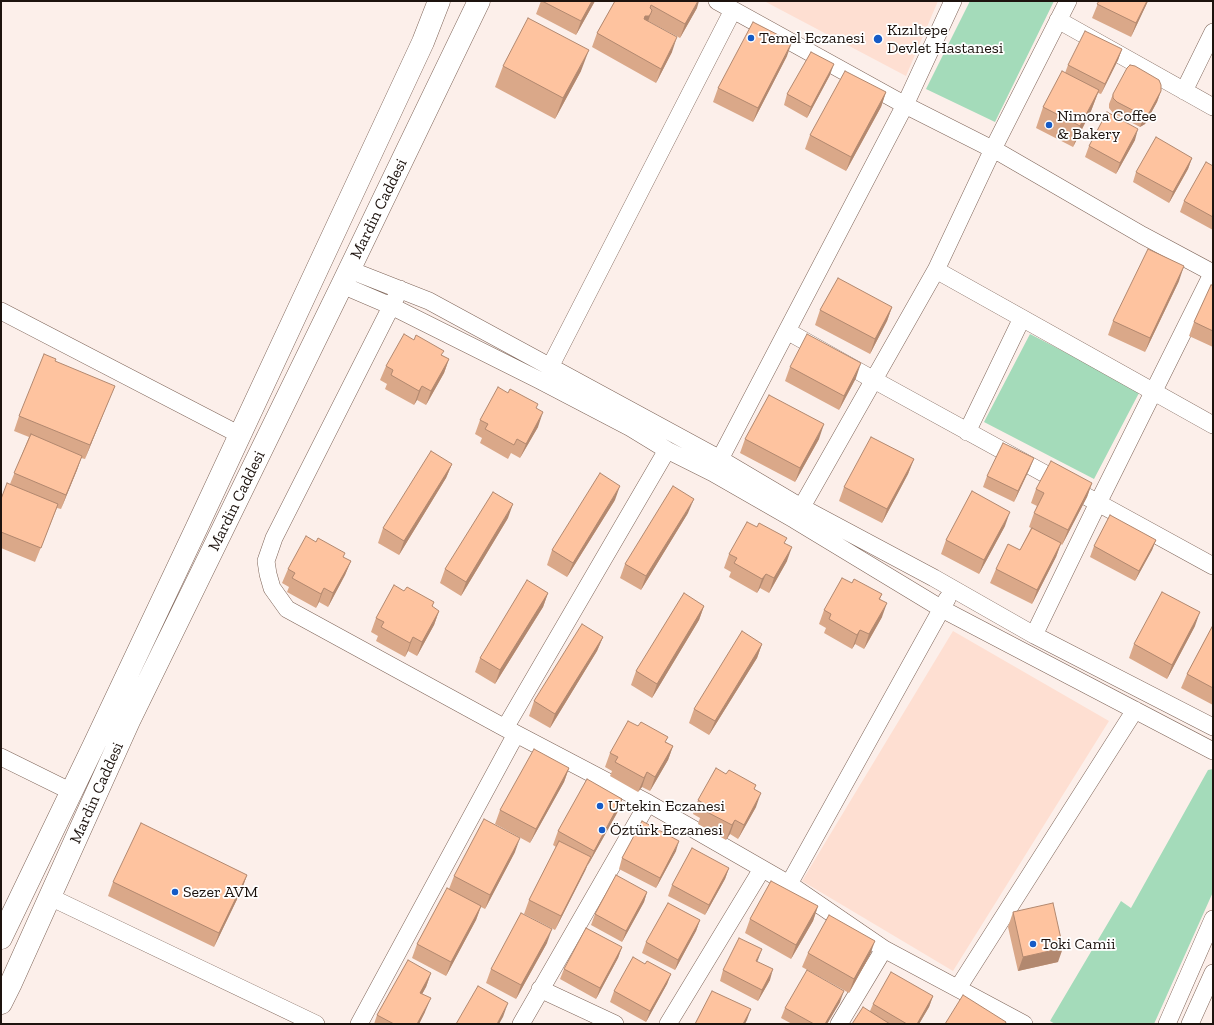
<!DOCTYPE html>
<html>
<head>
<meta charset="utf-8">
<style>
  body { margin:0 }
  #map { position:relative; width:1214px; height:1025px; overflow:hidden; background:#fcefea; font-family:"Zilla Slab",serif }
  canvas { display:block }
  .frame { position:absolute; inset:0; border:2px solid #1d130e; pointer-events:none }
</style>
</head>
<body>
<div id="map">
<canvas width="1214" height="1025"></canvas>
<div class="frame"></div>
</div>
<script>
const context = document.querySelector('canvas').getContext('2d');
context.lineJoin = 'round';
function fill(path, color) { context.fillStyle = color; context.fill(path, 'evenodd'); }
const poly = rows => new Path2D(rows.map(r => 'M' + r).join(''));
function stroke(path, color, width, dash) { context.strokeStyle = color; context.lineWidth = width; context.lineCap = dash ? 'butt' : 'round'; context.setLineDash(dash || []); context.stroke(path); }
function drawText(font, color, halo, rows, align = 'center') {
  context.font = font + ' "Zilla Slab",serif'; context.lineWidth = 3.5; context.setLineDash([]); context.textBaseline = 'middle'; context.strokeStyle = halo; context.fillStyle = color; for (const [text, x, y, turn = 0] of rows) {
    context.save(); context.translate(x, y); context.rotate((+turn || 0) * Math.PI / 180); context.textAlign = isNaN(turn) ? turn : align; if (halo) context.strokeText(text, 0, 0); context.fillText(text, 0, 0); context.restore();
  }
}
fill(poly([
  [764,1,938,1,906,76],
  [953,631,1109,721,953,971,802,881]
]), '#fedfd2');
fill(poly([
  [970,1,1054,1,995,122,926,89],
  [1030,334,1140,391,1094,479,984,422],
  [1213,769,1213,892,1154,1024,1055,1024,1050,1021,1121,901,1131,908,1208,770]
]), '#a4dbba');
const minor = poly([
  [717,1,905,105,1002,154,1142,235,1213,273],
  [1058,20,1213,107],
  [1184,91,1213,32],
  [350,270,429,301,720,459,801,507,934,578,1034,635,1213,727],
  [936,270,1213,425],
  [342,285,391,306,539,380,631,428,667,450,713,473,795,520,942,609,1213,751],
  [400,289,274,538,266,561,268,574,272,588,287,609,505,728,648,803,789,884,884,949,1024,1024],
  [1,311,240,435],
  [787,331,874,380,1213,566],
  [550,367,733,10],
  [967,432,1022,318],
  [720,459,905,105,953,1],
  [796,517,936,270,993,149,1068,1],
  [1034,635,1098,503,1213,272],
  [505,728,667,450],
  [1,757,72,792],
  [789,884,947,599],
  [50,897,316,1024],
  [958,988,1135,710],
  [540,989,615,1024],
  [359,1024,516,734],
  [521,1024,648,803],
  [668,1024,762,869],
  [839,1024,884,949],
  [1167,1024,1213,919],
  [1190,1024,1213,973]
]);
const highway = poly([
  [1,938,93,747,197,527,423,42,439,1],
  [1,1003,11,983,129,721,342,285,479,1]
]);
stroke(minor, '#7e6458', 18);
stroke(highway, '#7e6458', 23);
stroke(minor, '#fff', 17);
stroke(highway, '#fff', 22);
fill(poly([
  [541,1,595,1,576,35,536,14],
  [615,1,697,8,680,38,648,21,672,52,656,83,592,47,597,33],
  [1099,1,1148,1,1131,37,1092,18],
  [1122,49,1118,60,1101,94,1098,93,1091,111,1073,147,1036,128,1043,107,1065,73,1068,65],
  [787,56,753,122,713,102,718,88],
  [503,66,581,71,555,119,495,87],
  [830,75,807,118,784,105,787,94],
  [1161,91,1157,102,1145,124,1140,127,1113,113,1109,108,1109,104,1113,94],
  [886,92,881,107,846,171,805,149,810,135],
  [1135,140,1116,174,1085,157,1089,146],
  [1192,158,1188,169,1169,203,1133,182,1136,172],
  [1213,166,1213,230,1180,212,1184,201],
  [1179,281,1145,352,1108,335,1113,321],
  [1213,285,1213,347,1189,336,1194,322],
  [892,307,887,321,870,354,815,325,820,310],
  [442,355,449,359,444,373,426,405,417,400,414,405,385,389,387,384,380,380,386,366],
  [55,362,109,400,85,459,81,458,77,470,61,509,57,508,35,562,1,548,1,499,10,484,29,437,14,431,19,416],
  [790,367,856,378,839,410,785,381],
  [536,409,538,427,520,458,511,453,508,459,480,443,482,438,475,434,480,420],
  [745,439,819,439,795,482,740,453],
  [914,459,908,474,882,523,839,501,844,487],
  [452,464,446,478,399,555,378,543,383,528],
  [1030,468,1014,502,983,487,987,476],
  [1092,483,1087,497,1062,545,1061,544,1056,557,1032,604,990,583,996,569,1020,550,1031,528,1029,527,1034,513,1037,506,1031,503,1036,489],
  [615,500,567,577,547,565,552,550],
  [688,513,641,590,620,578,625,564],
  [508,518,461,596,440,583,445,569],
  [1005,526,979,574,941,554,946,540],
  [1156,540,1152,550,1135,581,1090,557,1094,546],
  [785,543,787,561,769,593,760,588,757,593,729,577,731,572,724,568,729,554],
  [344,558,351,561,345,575,328,607,319,602,316,608,287,592,289,587,282,583,288,569],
  [852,583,882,594,880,599,882,617,864,649,855,644,852,649,824,633,826,628,819,624,824,610],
  [404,591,434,602,432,607,439,611,434,625,417,656,408,651,405,657,376,641,378,636,371,632,376,618],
  [548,593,543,607,495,684,475,672,480,658],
  [704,606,699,620,652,698,631,685,636,671],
  [1213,625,1213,705,1181,688,1187,674],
  [1195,626,1167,679,1129,658,1134,644],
  [603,637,597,651,550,728,529,716,534,701],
  [762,644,757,658,709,735,689,723,694,709],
  [666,742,673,746,668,760,650,791,642,787,638,792,610,776,612,771,605,767,610,753],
  [569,768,564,782,530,843,495,824,500,810],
  [726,774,756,785,754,789,756,807,738,839,730,834,726,840,698,824,700,818,693,814,698,800],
  [622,799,617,813,588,865,588,864,585,871,555,930,524,914,529,900,556,847,553,845,558,831],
  [676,851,656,888,619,869,622,858],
  [515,852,485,909,481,907,476,920,446,976,412,958,417,944,449,889,454,876],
  [729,868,725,879,705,915,668,896,672,885],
  [247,875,242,889,214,947,108,896,113,882],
  [647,892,644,902,622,942,591,925,595,914],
  [818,906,813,921,791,959,745,933,750,919],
  [1013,912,1058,962,1018,971,1008,927],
  [700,920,696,931,675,970,642,953,646,942],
  [547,943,516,999,486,983,491,969],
  [622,947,618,958,596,999,560,979,564,969],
  [808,953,870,955,849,993,802,967],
  [757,961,770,980,758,1001,720,981,723,970],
  [645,964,671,974,667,984,646,1022,610,1002,614,991],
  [431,973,426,987,422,994,425,1012,419,1024,374,1024,377,1015],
  [933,996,929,1007,919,1024,852,1024,870,1011,873,1004],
  [840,1002,827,1024,792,1024,781,1018,785,1008]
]), '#daa889');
fill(poly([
  [592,1,595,1,576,35,581,21],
  [698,1,699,1,697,8,680,38,685,24],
  [1147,1,1148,1,1131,37,1136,23],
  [651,5,647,16,651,13,646,27,639,30,645,16],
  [677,37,672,52,656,83,661,69],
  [792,42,787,56,753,122,758,108],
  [1122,49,1118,60,1101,94,1105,84],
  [589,50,581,71,555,119,563,98],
  [834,64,830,75,807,118,811,107],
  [1099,90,1091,111,1073,147,1080,126],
  [1161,91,1157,102,1145,124,1140,127,1144,116],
  [886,92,881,107,846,171,851,157],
  [1138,129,1135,140,1116,174,1120,163],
  [1192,158,1188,169,1169,203,1173,192],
  [1184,266,1179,281,1145,352,1150,338],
  [892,307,887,321,870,354,875,339],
  [449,359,444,373,426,405,431,391],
  [861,363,856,378,839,410,844,396],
  [115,386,109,400,85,459,90,445],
  [422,386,417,400,414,405,419,391],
  [543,412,538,427,520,458,526,444],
  [824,424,819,439,795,482,800,468],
  [82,456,77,470,61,509,66,495],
  [1034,458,1030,468,1014,502,1018,491],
  [914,459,908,474,882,523,887,509],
  [452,464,446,478,399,555,404,541],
  [1092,483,1087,497,1062,545,1068,530],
  [620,486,615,500,567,577,573,563],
  [694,499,688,513,641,590,646,576],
  [513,504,508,518,461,596,466,582],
  [1010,512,1005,526,979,574,984,560],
  [1156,540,1152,550,1135,581,1139,571],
  [1061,543,1056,557,1032,604,1037,590],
  [792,547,787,561,769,593,774,578],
  [351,561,345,575,328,607,333,593],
  [766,574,760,588,757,593,762,579],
  [324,588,319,602,316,608,321,594],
  [548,593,543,607,495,684,500,670],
  [887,603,882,617,864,649,869,634],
  [704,606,699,620,652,698,657,684],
  [439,611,434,625,417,656,422,642],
  [1200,612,1195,626,1167,679,1172,665],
  [860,630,855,644,852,649,857,635],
  [413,637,408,651,405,657,410,643],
  [603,637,597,651,550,728,555,714],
  [762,644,757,658,709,735,715,721],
  [673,746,668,760,650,791,655,777],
  [569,768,564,782,530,843,536,829],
  [647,772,642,787,638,792,644,778],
  [761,793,756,807,738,839,744,825],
  [622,799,617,813,588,865,594,851],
  [735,820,730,834,726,840,732,825],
  [520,838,515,852,485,909,490,895],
  [679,841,676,851,656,888,660,878],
  [591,857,585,871,555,930,561,916],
  [729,868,725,879,705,915,709,905],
  [247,875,242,889,214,947,219,933],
  [647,892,644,902,622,942,626,931],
  [481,906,476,920,446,976,451,962],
  [818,906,813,921,791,959,796,945],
  [700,920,696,931,675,970,678,960],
  [552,929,547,943,516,999,521,985],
  [875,941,870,955,849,993,854,979],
  [622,947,618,958,596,999,600,988],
  [1063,948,1058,962,1018,971,1023,957],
  [762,949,758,960,752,971,756,961],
  [773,969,770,980,758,1001,762,990],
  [431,973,426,987,415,1007,420,993],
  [671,974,667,984,646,1022,650,1011],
  [844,991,840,1002,827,1024,825,1024],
  [933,996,929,1007,919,1024,917,1024],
  [431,998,425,1012,419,1024,417,1024],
  [508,1003,503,1017,499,1024,497,1024],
  [751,1009,747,1020,745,1024,743,1024]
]), '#b2886f');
const building = poly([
  [542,1,592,1,581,21,542,1],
  [615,1,698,1,685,24,651,5,650,8,652,10,651,13,649,16,645,16,644,19,677,37,661,69,597,33,615,1],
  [1099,1,1147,1,1136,23,1097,4,1099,1],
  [528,18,589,50,563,98,503,66,528,18],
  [753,22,792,42,758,108,718,88,753,22],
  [1085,31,1122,49,1105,84,1068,65,1085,31],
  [811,52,834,64,811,107,787,94,811,52],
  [1130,65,1135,66,1159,80,1161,85,1161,91,1149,113,1144,116,1117,102,1113,98,1113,94,1127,68,1130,65],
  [845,71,886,92,851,157,810,135,845,71],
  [1062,71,1099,90,1080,126,1043,107,1062,71],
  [1107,112,1138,129,1120,163,1089,146,1107,112],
  [1156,137,1192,158,1173,192,1136,172,1156,137],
  [1206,162,1213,166,1213,217,1184,201,1206,162],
  [1148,249,1184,266,1150,338,1113,321,1148,249],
  [838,278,892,307,875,339,820,310,838,278],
  [1211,285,1213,285,1213,331,1194,322,1211,285],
  [404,334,414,340,416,335,444,351,441,355,449,359,431,391,422,386,419,391,391,375,393,370,386,366,404,334],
  [807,334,861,363,844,396,790,367,807,334],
  [44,354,56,359,55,361,115,386,90,445,19,416,44,354],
  [498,387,508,393,510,389,538,404,536,408,543,412,526,444,517,439,514,445,485,429,488,424,480,420,498,387],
  [769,395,824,424,800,468,745,439,769,395],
  [31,434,82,456,66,495,14,473,31,434],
  [871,437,914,459,887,509,844,487,871,437],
  [1003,443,1034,458,1018,491,987,476,1003,443],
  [431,451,452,464,404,541,383,528,431,451],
  [1051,461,1092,483,1068,530,1034,513,1044,493,1036,489,1051,461],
  [600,473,620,486,573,563,552,550,600,473],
  [7,483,58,504,41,548,1,532,1,499,7,483],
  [673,486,694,499,646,576,625,564,673,486],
  [972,491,1010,512,984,560,946,540,972,491],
  [493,492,513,504,466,582,445,569,493,492],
  [1110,515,1156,540,1139,571,1094,546,1110,515],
  [747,522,757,527,759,523,787,538,784,543,792,547,774,578,766,574,762,579,734,563,737,558,729,554,747,522],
  [1032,528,1061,543,1037,590,996,569,1008,544,1020,550,1032,528],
  [306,536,316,542,318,538,345,553,343,557,351,561,333,593,324,588,321,594,292,578,295,573,288,569,306,536],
  [842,578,852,583,854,579,882,594,879,599,887,603,869,634,860,630,857,635,829,619,831,614,824,610,842,578],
  [527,580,548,593,500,670,480,658,527,580],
  [394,585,404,591,407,587,434,602,432,606,439,611,422,642,413,637,410,643,381,627,384,622,376,618,394,585],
  [1162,592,1200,612,1172,665,1134,644,1162,592],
  [684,593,704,606,657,684,636,671,684,593],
  [582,624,603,637,555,714,534,701,582,624],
  [1213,625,1213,688,1187,674,1213,625],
  [742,631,762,644,715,721,694,709,742,631],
  [628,721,638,726,641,722,668,737,665,742,673,746,655,777,647,772,644,778,615,762,618,757,610,753,628,721],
  [534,749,569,768,536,829,500,810,534,749],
  [716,768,726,774,729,770,756,785,754,789,761,793,744,825,735,820,732,825,703,810,706,805,698,800,716,768],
  [587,779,622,799,594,851,558,831,587,779],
  [484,819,520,838,490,895,454,876,484,819],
  [642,821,679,841,660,878,622,858,642,821],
  [141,823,247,875,219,933,113,882,141,823],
  [559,841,591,857,561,916,529,900,559,841],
  [692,848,729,868,709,905,672,885,692,848],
  [616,875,647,892,626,931,595,914,616,875],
  [771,881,818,906,796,945,750,919,771,881],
  [447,888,481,906,451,962,417,944,447,888],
  [668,903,700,920,678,960,646,942,668,903],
  [1053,903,1063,948,1023,957,1013,912,1053,903],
  [521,913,552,929,521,985,491,969,521,913],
  [829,915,875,941,854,979,808,953,829,915],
  [586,928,622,947,600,988,564,969,586,928],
  [739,938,762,949,756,961,773,969,762,990,723,970,739,938],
  [633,957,645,964,647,961,671,974,650,1011,614,991,633,957],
  [408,960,431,973,420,993,431,998,417,1024,394,1024,377,1015,408,960],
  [807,970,844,991,825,1024,814,1024,785,1008,807,970],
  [891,972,933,996,917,1024,907,1024,873,1004,891,972],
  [478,986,508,1003,497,1024,456,1024,478,986],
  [712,991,751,1009,743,1024,695,1024,712,991],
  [963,995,1006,1022,1005,1024,945,1024,963,995],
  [863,1007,890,1024,852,1024,863,1007]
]);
fill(building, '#fec39f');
stroke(building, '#b2886f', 1);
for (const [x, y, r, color] of [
  [751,38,4,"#165bc6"],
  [878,39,5,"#165bc6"],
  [1049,125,4,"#165bc6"],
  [600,806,4,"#165bc6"],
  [602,830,4,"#165bc6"],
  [175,892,4,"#165bc6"],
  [1033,944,4,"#165bc6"]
]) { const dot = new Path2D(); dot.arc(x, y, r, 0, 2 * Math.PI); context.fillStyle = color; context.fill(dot); stroke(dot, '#fff', 1.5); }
drawText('16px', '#1d130e', '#fff', [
  ["Kızıltepe",887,30],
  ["Devlet Hastanesi",887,48],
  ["Temel Eczanesi",759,38],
  ["Nimora Coffee",1057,116],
  ["& Bakery",1057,134],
  ["Urtekin Eczanesi",608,806],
  ["Öztürk Eczanesi",610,830],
  ["Sezer AVM",183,892],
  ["Toki Camii",1041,944]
], 'left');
drawText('16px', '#1d130e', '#fff', [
  ["Mardin Caddesi",379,209,-64],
  ["Mardin Caddesi",237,501,-64],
  ["Mardin Caddesi",97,793,-66]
]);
</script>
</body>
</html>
